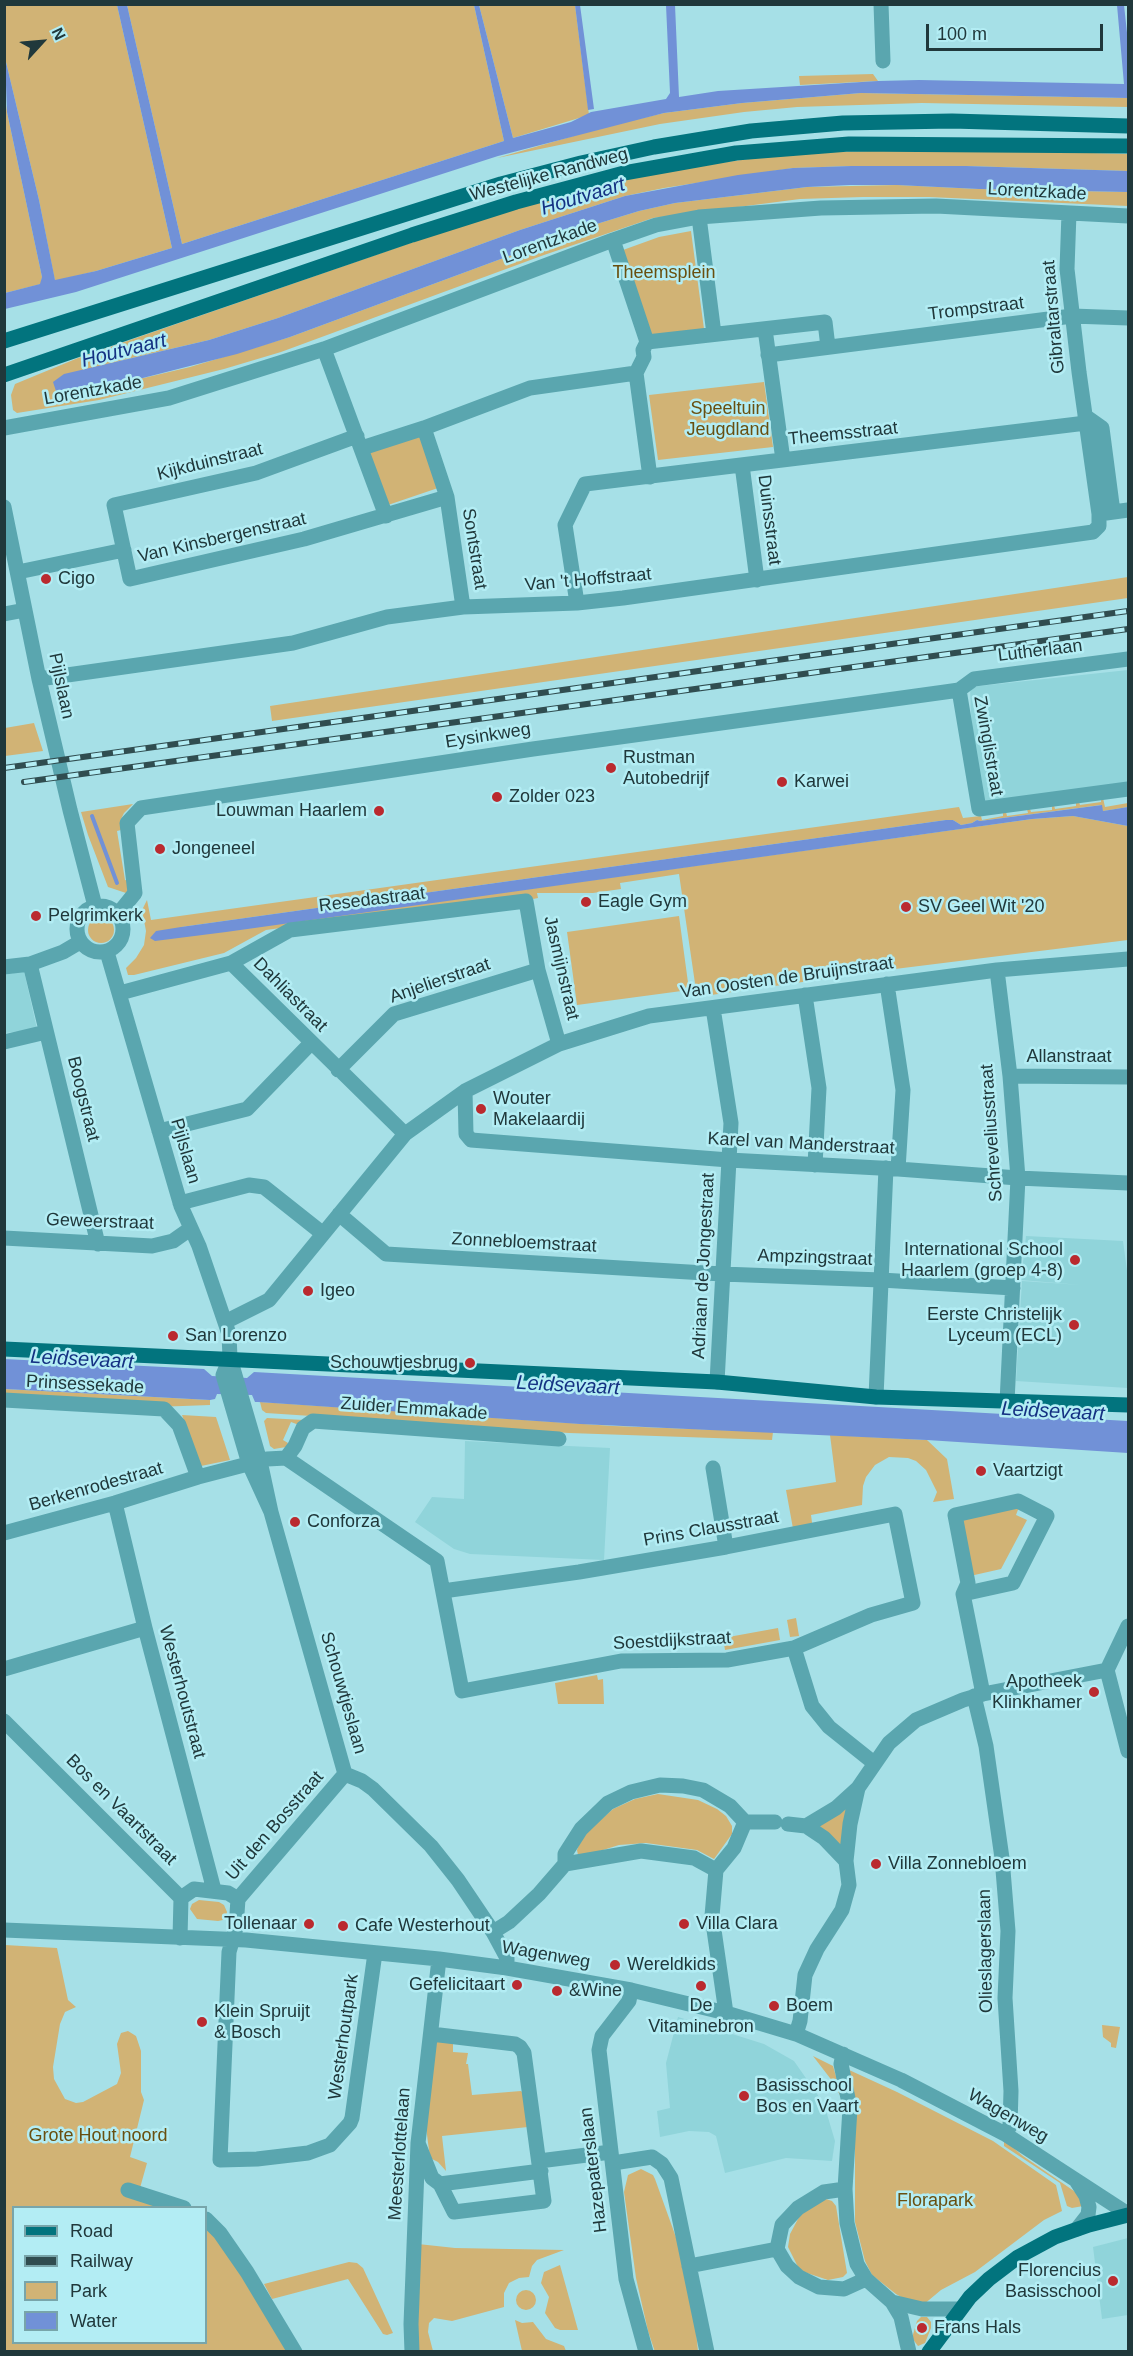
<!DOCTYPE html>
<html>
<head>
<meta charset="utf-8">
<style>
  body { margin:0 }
  #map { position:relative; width:1133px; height:2356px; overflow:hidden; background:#a6e0e7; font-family:Arial,sans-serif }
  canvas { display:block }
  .frame { position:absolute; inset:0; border:6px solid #20383b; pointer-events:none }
  .legend { position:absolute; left:12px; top:2206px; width:195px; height:138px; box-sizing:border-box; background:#b3edf4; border:2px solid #78a5aa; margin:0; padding:8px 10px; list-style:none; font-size:18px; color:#20383b }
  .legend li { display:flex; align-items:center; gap:12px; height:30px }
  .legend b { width:30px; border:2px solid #78a5aa }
  .north { position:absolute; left:12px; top:12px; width:60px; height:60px; -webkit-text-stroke:4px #b3edf4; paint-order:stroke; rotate:64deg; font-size:16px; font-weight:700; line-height:24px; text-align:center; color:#20383b }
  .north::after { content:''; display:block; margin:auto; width:21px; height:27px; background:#20383b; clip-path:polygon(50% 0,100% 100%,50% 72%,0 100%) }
  .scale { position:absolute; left:926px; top:24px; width:177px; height:27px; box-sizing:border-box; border:3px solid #20383b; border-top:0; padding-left:8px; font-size:18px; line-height:21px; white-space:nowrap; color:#20383b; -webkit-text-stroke:4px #b3edf4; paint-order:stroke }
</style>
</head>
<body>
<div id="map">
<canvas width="1133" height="2356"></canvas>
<div class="frame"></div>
<ul class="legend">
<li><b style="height:8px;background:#02747e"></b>Road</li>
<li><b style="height:8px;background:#304d50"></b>Railway</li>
<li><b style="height:16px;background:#d1b375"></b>Park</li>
<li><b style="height:16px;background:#7191d7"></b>Water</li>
</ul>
<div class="north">N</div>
<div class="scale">100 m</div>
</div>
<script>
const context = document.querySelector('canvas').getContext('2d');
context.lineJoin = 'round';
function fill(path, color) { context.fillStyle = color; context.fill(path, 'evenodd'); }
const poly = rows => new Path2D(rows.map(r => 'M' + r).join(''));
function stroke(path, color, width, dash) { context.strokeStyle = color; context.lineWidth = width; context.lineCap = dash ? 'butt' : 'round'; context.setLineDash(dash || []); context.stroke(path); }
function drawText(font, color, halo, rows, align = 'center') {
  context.font = font + ' Arial,sans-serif'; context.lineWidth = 5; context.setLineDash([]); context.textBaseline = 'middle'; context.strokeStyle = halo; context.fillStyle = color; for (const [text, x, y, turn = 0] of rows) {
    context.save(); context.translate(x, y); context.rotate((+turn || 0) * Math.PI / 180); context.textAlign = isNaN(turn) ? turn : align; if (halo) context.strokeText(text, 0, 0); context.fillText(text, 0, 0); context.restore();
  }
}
fill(poly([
  [1128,670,1128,792,975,815,970,687],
  [24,971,37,1029,5,1033,4,975],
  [1026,1236,1123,1241,1128,1278,1128,1388,1016,1381,1022,1281,1081,1285,1021,1280],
  [465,1441,610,1448,604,1560,470,1554,454,1549,415,1522,432,1497,464,1499],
  [678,2017,764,2044,794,2061,824,2104,835,2141,832,2161,786,2158,725,2173,716,2136,709,2132,689,2131,660,2137,657,2111,670,2108,666,2063],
  [1128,2238,1128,2315,1102,2319,1093,2247]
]), '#90d4da');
fill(poly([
  [4,5,117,5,172,248,96,271,55,281,39,200,5,58],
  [127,5,474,5,504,141,182,244],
  [479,5,575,5,589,115,513,138],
  [873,74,878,81,800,85,799,76],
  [4,91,7,112,42,277,41,284,5,293],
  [861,93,1128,98,1128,107,922,103,797,107,744,112,660,124,497,158,601,128,664,113,742,103],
  [947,149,1128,154,1128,171,966,166,851,166,793,168,664,188,625,196,520,230,278,318,209,340,119,361,59,393,131,381,190,367,290,337,590,226,639,211,675,203,807,187,897,185,979,189,1128,192,1128,206,929,197,863,197,800,199,653,218,544,255,281,352,224,369,99,400,17,413,13,410,11,395,15,384,78,358,497,213,655,172,777,155,833,152],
  [691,231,704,329,652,336,623,250,659,237],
  [764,382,773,447,658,460,649,395],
  [420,436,438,488,388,505,369,452],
  [1128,577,1128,598,272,721,270,706],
  [34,723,43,751,5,756,5,728],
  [1101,798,1103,798,1105,807,1128,803,1128,807,1103,811,1101,805,980,821,977,820,972,823,961,825,953,820,946,820,181,927,276,924,1032,819,1073,816,1128,826,1128,940,887,970,697,997,679,874,620,883,621,889,593,893,537,893,538,898,533,899,527,894,266,930,224,953,134,975,128,975,126,968,136,958,144,945,146,931,142,910,147,900,151,920,959,807,963,818,981,816,982,820,1003,816,1003,812,1006,812,1007,816,1028,813,1027,809,1030,809,1031,812,1052,810,1052,805,1054,805,1055,809,1076,806,1076,802,1079,802,1080,805,1101,802],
  [133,804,124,813,120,821,121,830,117,831,125,880,129,881,129,890,126,893,108,887,88,835,81,812],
  [679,916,689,990,577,1005,567,932],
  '88 930a13 13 0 1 1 26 0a13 13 0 1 1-26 0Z',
  [4,1389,210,1400,210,1405,155,1407,5,1402],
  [260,1402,613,1426,773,1432,772,1440,569,1433,266,1413,262,1410],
  [182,1415,216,1417,230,1460,201,1466],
  [267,1418,304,1420,299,1425,291,1422,283,1440,288,1443,286,1447,274,1449,270,1446,264,1421],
  [830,1435,927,1440,947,1459,954,1499,933,1502,937,1492,926,1470,916,1461,908,1458,889,1457,875,1465,866,1477,863,1486,862,1505,811,1515,813,1530,794,1534,786,1490,836,1482],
  [1019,1507,1016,1515,1027,1520,1001,1569,970,1576,961,1526,964,1519],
  [796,1618,799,1636,790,1637,787,1620],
  [778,1628,780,1640,725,1650,723,1638],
  [597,1675,598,1680,603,1679,604,1704,558,1704,555,1683],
  [858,1788,846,1861,806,1826],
  [658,1794,698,1800,717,1809,726,1816,732,1826,732,1834,714,1859,697,1850,646,1843,619,1845,587,1855,578,1855,577,1850,579,1845,588,1831,613,1809,635,1799],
  [199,1900,219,1902,224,1905,227,1912,226,1916,223,1920,218,1921,197,1919,190,1909,192,1904],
  [5,1945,57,1948,68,2000,76,2007,65,2012,60,2024,53,2067,54,2079,65,2099,76,2103,83,2102,117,2084,121,2073,117,2044,121,2033,128,2031,136,2036,141,2051,141,2092,144,2100,130,2157,147,2163,140,2188,167,2207,14,2208,14,2342,206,2342,206,2227,224,2246,293,2351,5,2351],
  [1102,2025,1120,2027,1116,2048,1111,2047,1111,2043,1103,2037],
  [453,2039,453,2052,468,2053,466,2064,468,2064,472,2095,521,2091,524,2094,528,2127,442,2136,446,2171,438,2162,430,2158,426,2127,435,2042],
  [813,2056,833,2066,843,2101,833,2082],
  [847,2069,897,2092,993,2141,1056,2185,1062,2211,1044,2220,975,2272,941,2290,923,2305,908,2301,896,2294,872,2275,865,2261,855,2222,855,2105],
  [1004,2140,1023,2156,1074,2191,1080,2197,1083,2206,1072,2208,1067,2206,1060,2183,1004,2146],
  [641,2169,653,2175,655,2179,678,2243,694,2312,698,2351,655,2352,648,2331,636,2278,624,2192,628,2175],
  [826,2199,832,2201,836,2206,847,2273,843,2277,828,2280,804,2272,798,2267,788,2247,790,2234,798,2219,803,2212],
  [418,2244,455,2248,564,2250,537,2260,532,2266,529,2277,519,2278,509,2283,504,2293,504,2307,452,2321,434,2318,429,2323,428,2332,433,2351,417,2352],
  [349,2262,357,2263,363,2268,393,2333,387,2335,383,2334,348,2279,272,2299,264,2284],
  [560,2265,578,2330,560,2330,555,2328,545,2313,549,2297,541,2283,544,2272],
  '516 2300a10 10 0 1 1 20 0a10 10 0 1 1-20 0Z',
  [921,2317,927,2317,931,2322,931,2328,925,2343,918,2346,912,2338,917,2321],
  [515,2320,522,2323,533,2322,546,2339,564,2346,566,2351,522,2351]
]), '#d1b375');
fill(poly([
  [117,5,127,5,182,244,504,141,474,5,479,5,513,138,571,122,591,112,666,99,670,93,666,5,675,5,679,97,718,91,878,81,919,80,1124,84,1117,5,1124,5,1128,42,1128,98,861,93,742,103,664,113,498,156,76,292,5,309,5,293,40,284,42,277,7,112,5,58,39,200,55,280,96,271,172,248],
  [575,5,580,5,594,109,588,110],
  [851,166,966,166,1128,171,1128,192,979,189,897,185,850,185,807,187,675,203,639,211,590,226,290,337,237,354,131,381,59,393,56,391,53,382,64,374,209,340,278,318,520,230,625,196,738,175,793,168],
  [1102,805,1103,811,1128,807,1128,826,1073,816,1032,819,226,932,155,941,150,938,156,931,181,927,946,820,953,820,961,825,972,823,977,820,980,821],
  [4,1359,204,1369,212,1376,247,1378,254,1372,1128,1421,1128,1453,927,1440,580,1424,258,1402,255,1402,252,1395,217,1394,215,1399,210,1400,5,1389]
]), '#7191d7');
stroke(poly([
  [92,816,117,883]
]), '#7191d7', 4);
stroke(poly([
  [881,4,883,61],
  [1069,213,1067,269,1079,372,1099,514],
  [699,217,714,334],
  [613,240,647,342,643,350,644,357,636,373,650,477],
  [765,329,783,460],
  [647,342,825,322,828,347],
  [324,349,386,516],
  [768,355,1072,316,1128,318],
  [1085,416,1102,428,1113,512],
  [4,428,169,398,324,349,613,240,656,225,699,217,821,208,936,206,1128,216],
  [424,428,447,497,463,607],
  [357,436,256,473,114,505,130,579,304,539,447,497],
  [362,448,424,428,530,388,636,373],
  [742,465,757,580],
  [4,507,39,679,70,810,95,906],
  [18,572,124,550],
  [577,603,565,525,585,484,1086,423],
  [4,614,25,610],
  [39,679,293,643,387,617,463,607,577,603,623,598,1093,532,1099,526,1099,514,1128,510],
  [959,690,979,809,1128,789],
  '77 929a23 23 0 1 1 46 0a23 23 0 1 1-46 0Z',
  [118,914,135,893,127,823,141,808,533,749,945,692,959,690,974,679,1128,659],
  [107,952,181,1206,199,1246,229,1334,230,1358,223,1375,249,1464,271,1512],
  [231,963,290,930,526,901,538,970,559,1044],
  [30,964,98,1244],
  [4,967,30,964,63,952,80,942],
  [997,970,1010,1076,1018,1178,1007,1402],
  [887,984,903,1090,898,1169],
  [120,993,231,963,405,1134],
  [805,995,819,1088,815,1165],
  [713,1008,731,1123,717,1382],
  [4,1042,46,1032],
  [338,1070,394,1014,538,970],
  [1010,1076,1128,1077],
  [465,1091,466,1134,471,1140,729,1160,898,1169,1018,1178,1128,1183],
  [159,1131,247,1109,311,1043],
  [180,1203,249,1185,264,1187,322,1233],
  [339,1214,386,1254,722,1274,881,1280,1013,1288],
  [4,1238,152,1246,173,1241,190,1229],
  [225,1322,269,1300,405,1134,465,1091,559,1044,649,1016,997,970,1128,959],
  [230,1358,260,1461,271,1512,345,1774],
  [876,1397,886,1168],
  [4,1400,164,1409,179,1425,198,1477],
  [286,1458,437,1561,462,1691,621,1661,727,1660,794,1648,871,1615,913,1603,895,1514,726,1547,579,1572,443,1591],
  [286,1458,295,1446,303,1428,313,1421,559,1439],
  [713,1468,726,1547],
  [115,1503,145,1628,214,1890],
  [4,1533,115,1503,198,1477,267,1459,286,1458],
  [963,1594,1013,1583,1047,1516,1018,1501,955,1515,968,1583,963,1594,983,1694],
  [794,1648,812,1706,829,1727,874,1763],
  [4,1669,145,1628],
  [1107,1670,1128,1751],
  [1107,1670,1128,1626],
  [974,1696,986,1746,1002,1858,1008,1931,1005,1998,1011,2091,1010,2126,1005,2134],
  [4,1721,181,1898,180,1938],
  [345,1774,238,1899,236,1928,229,1952,220,2160,257,2159,308,2153,330,2145,350,2123,352,2118,375,1953],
  [345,1774,362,1781,373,1789,431,1846,458,1880,493,1932,507,1958,507,1968],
  [788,1824,806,1826,824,1838,846,1861],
  [806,1826,836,1808,858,1788,889,1743,916,1720,963,1700,983,1694,1107,1670],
  [565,1864,641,1851,694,1858,716,1870],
  [181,1898,194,1889,228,1893,238,1899],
  [4,1930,246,1940,439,1959,507,1968,631,1990,726,2013,796,2034,901,2080,1005,2134,1128,2214],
  [493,1932,509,1922,539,1894,565,1864,565,1854,581,1829,608,1803,631,1792,660,1785,683,1786,703,1790,730,1806,745,1822,775,1822],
  [631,1990,629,2001,602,2036,599,2050,626,2279,646,2352],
  [726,2013,712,1916,716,1870,734,1848,745,1822],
  [796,2034,800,2021,805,1975,817,1949,842,1910,849,1885,846,1861,850,1824,858,1788],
  [843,2054,841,2064,850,2108,845,2189,847,2223,857,2264,866,2279,892,2302,901,2317,909,2352],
  [418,2143,432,2178,440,2184,454,2212,544,2201,524,2053,520,2047,515,2044,431,2034],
  [539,2161,611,2152],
  [613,2163,652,2157,662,2164,671,2178,707,2352],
  [440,2184,541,2171],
  [845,2189,824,2192,798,2208,782,2225,777,2249,787,2266,799,2277,819,2287,844,2289,866,2279],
  [128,2190,184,2208],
  [206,2219,220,2233,247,2272,295,2352],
  [1077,2229,1088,2215,1089,2207,1086,2196,1077,2182],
  [689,2266,777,2249],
  [892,2302,922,2309,959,2309],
  [412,2352,411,2324,418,2143,439,1959]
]), '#5aa6af', 15);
stroke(poly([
  [4,341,501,184,581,163,654,147,751,131,843,123,952,121,1128,126],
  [4,375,412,235,516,202,624,173,736,153,849,144,1128,146],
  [4,1349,717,1382,876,1397,1128,1405],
  [929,2352,970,2297,989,2279,1018,2257,1055,2237,1089,2225,1128,2215]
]), '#02747e', 15);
const rail = poly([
  [4,768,1128,611],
  [24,782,1128,629]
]);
stroke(rail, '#304d50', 6);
stroke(rail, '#b3edf4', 4, [11]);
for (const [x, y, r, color] of [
  [46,579,6,"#ba2a2f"],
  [611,768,6,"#ba2a2f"],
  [782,782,6,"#ba2a2f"],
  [497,797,6,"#ba2a2f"],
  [379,811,6,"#ba2a2f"],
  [160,849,6,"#ba2a2f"],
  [586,902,6,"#ba2a2f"],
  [906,907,6,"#ba2a2f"],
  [36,916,6,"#ba2a2f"],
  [481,1109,6,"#ba2a2f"],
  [1075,1260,6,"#ba2a2f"],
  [308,1291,6,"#ba2a2f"],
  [1074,1325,6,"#ba2a2f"],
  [173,1336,6,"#ba2a2f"],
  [470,1363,6,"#ba2a2f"],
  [981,1471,6,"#ba2a2f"],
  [295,1522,6,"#ba2a2f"],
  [1094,1692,6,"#ba2a2f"],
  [876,1864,6,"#ba2a2f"],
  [309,1924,6,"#ba2a2f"],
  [684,1924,6,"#ba2a2f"],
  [343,1926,6,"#ba2a2f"],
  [615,1965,6,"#ba2a2f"],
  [517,1985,6,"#ba2a2f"],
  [701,1986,6,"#ba2a2f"],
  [557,1991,6,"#ba2a2f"],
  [774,2006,6,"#ba2a2f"],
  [202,2022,6,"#ba2a2f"],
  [744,2096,6,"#ba2a2f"],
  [1113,2281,6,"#ba2a2f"],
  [922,2328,6,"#ba2a2f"]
]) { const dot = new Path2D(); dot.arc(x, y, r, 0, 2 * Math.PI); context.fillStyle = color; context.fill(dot); stroke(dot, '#b3edf4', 2); }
drawText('18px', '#20383b', '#b3edf4', [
  ["Westelijke Randweg",549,175,-15],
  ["Lorentzkade",1037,192,3],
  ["Lorentzkade",550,242,-20],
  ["Trompstraat",976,309,-7],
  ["Gibraltarstraat",1054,317,-95],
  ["Lorentzkade",93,391,-10],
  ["Theemsstraat",843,434,-6],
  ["Kijkduinstraat",210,462,-14],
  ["Duinsstraat",769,520,83],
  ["Van Kinsbergenstraat",222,538,-13],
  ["Sontstraat",474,549,81],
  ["Van 't Hoffstraat",588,580,-5],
  ["Lutherlaan",1040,651,-7],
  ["Pijlslaan",61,686,78],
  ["Eysinkweg",488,736,-9],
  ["Zwinglistraat",988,746,80],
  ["Resedastraat",372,900,-7],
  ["Jasmijnstraat",561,968,77],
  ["Van Oosten de Bruijnstraat",787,978,-8],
  ["Anjelierstraat",440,981,-19],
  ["Dahliastraat",290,995,45],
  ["Allanstraat",1069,1057],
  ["Boogstraat",83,1099,76],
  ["Schreveliusstraat",992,1133,-94],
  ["Karel van Manderstraat",801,1144,3],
  ["Pijlslaan",185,1151,74],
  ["Geweerstraat",100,1222,2],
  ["Zonnebloemstraat",524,1243,3],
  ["Ampzingstraat",815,1258,2],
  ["Adriaan de Jongestraat",704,1266,-87],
  ["Prinsessekade",85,1385,3],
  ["Zuider Emmakade",414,1409,4],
  ["Berkenrodestraat",96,1487,-16],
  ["Prins Clausstraat",711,1529,-10],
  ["Soestdijkstraat",672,1641,-3],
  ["Westerhoutstraat",182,1692,75],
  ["Schouwtjeslaan",343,1693,74],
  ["Bos en Vaartstraat",121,1810,45],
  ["Uit den Bosstraat",275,1826,-49],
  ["Olieslagerslaan",986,1951,-91],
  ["Wagenweg",546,1955,10],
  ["Westerhoutpark",344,2037,-82],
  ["Wagenweg",1008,2116,30],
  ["Meesterlottelaan",400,2154,-86],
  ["Hazepaterslaan",594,2170,-97]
]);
drawText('18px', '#694f0f', '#b3edf4', [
  ["Theemsplein",664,273],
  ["Speeltuin",728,409],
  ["Jeugdland",728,430],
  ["Grote Hout noord",98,2136],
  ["Florapark",935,2201]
]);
drawText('18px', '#20383b', '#b3edf4', [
  ["Cigo",58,579],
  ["Rustman",623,758],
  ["Autobedrijf",623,779],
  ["Karwei",794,782],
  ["Zolder 023",509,797],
  ["Louwman Haarlem",367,811,"right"],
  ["Jongeneel",172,849],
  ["Eagle Gym",598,902],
  ["SV Geel Wit '20",918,907],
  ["Pelgrimkerk",48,916],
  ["Wouter",493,1099],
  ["Makelaardij",493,1120],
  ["International School",1063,1250,"right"],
  ["Haarlem (groep 4-8)",1063,1271,"right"],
  ["Igeo",320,1291],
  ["Eerste Christelijk",1062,1315,"right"],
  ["Lyceum (ECL)",1062,1336,"right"],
  ["San Lorenzo",185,1336],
  ["Schouwtjesbrug",458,1363,"right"],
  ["Vaartzigt",993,1471],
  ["Conforza",307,1522],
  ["Apotheek",1082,1682,"right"],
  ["Klinkhamer",1082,1703,"right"],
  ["Villa Zonnebloem",888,1864],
  ["Tollenaar",297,1924,"right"],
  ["Villa Clara",696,1924],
  ["Cafe Westerhout",355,1926],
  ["Wereldkids",627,1965],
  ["Gefelicitaart",505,1985,"right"],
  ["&Wine",569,1991],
  ["De",701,2006,"center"],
  ["Vitaminebron",701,2027,"center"],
  ["Boem",786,2006],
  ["Klein Spruijt",214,2012],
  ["& Bosch",214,2033],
  ["Basisschool",756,2086],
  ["Bos en Vaart",756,2107],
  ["Florencius",1101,2271,"right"],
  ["Basisschool",1101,2292,"right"],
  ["Frans Hals",934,2328]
], 'left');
drawText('italic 20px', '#143182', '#b3edf4', [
  ["Houtvaart",583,197,-17],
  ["Houtvaart",124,351,-14],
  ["Leidsevaart",82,1360,3],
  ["Leidsevaart",568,1386,3],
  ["Leidsevaart",1053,1412,3]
]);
</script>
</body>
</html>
